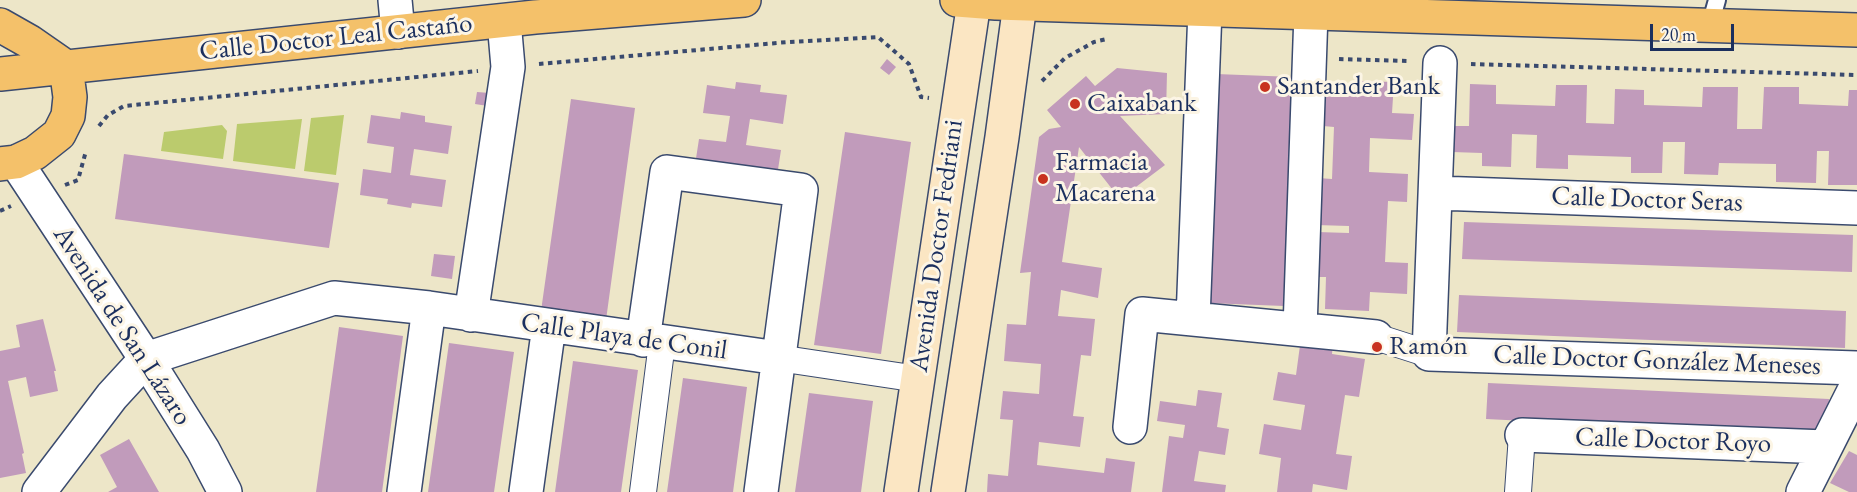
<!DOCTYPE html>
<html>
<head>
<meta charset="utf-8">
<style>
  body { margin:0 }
  #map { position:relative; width:1857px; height:492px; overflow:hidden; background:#ede6c8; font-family:"EB Garamond",serif }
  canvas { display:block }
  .scale { position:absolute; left:1650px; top:24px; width:84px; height:27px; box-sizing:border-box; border:3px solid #1b2f5e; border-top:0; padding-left:8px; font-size:18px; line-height:21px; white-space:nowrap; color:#1b2f5e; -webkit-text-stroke:4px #fcf5e5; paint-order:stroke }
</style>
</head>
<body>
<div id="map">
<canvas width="1857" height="492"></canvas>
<div class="scale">20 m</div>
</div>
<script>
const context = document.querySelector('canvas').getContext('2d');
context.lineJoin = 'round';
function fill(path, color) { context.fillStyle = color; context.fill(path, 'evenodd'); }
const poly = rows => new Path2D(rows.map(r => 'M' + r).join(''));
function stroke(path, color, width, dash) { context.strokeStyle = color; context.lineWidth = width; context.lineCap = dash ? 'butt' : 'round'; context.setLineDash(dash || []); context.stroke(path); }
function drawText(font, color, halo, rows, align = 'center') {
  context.font = font + ' "EB Garamond",serif'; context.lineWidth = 6; context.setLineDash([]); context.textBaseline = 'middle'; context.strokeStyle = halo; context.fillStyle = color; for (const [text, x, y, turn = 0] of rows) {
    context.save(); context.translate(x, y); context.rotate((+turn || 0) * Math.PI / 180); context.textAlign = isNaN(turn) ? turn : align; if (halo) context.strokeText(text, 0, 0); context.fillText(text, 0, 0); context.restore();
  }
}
fill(poly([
  [344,115,336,175,304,171,311,118],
  [302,119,295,169,233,161,237,124],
  [222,125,227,131,223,159,161,151,164,132]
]), '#bbcb6d');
fill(poly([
  [887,59,896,67,889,75,880,68],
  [1117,68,1167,73,1166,114,1120,116,1165,165,1120,199,1079,147,1062,262,1102,268,1098,298,1061,290,1058,316,1095,319,1091,356,1081,355,1073,416,1084,417,1080,447,1039,442,1037,465,1104,473,1106,458,1135,462,1131,492,987,492,988,474,1008,476,1013,420,1000,419,1003,391,1039,394,1041,364,1004,361,1007,324,1026,325,1031,272,1020,273,1039,137,1049,129,1061,127,1047,110,1086,76,1095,86],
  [1216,74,1294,77,1284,306,1207,303],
  [1357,81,1394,82,1392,113,1414,114,1412,140,1370,138,1369,172,1408,174,1407,202,1388,201,1385,262,1408,263,1407,294,1370,292,1369,311,1325,309,1326,277,1315,277,1317,232,1349,233,1349,226,1316,225,1318,178,1332,179,1334,127,1323,126,1324,89,1357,90],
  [736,82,761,85,760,92,787,95,783,124,750,119,746,145,781,150,777,176,695,165,699,139,726,142,730,116,703,113,707,85,735,89],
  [1470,84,1496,85,1496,104,1555,106,1556,85,1587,85,1586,123,1614,124,1615,89,1644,90,1644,105,1702,107,1703,87,1738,87,1737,129,1762,129,1764,87,1799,87,1799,104,1848,106,1849,90,1857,90,1857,185,1828,185,1829,151,1817,151,1816,183,1776,182,1776,164,1719,163,1718,175,1684,174,1685,142,1663,142,1662,173,1631,173,1631,157,1568,155,1568,169,1536,168,1537,135,1512,134,1511,167,1482,166,1482,153,1452,152,1453,126,1469,126],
  [477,92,490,93,488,106,475,104],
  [571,99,635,108,606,320,541,311],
  [401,112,425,116,425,122,452,126,448,154,414,149,410,175,446,180,442,207,412,203,411,208,387,204,388,199,360,195,363,169,391,173,394,147,367,143,371,115,400,119],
  [845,132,911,142,881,354,814,345],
  [124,154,339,183,329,248,115,219],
  [1464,222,1853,235,1852,272,1462,259],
  [434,254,455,256,452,279,431,276],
  [1459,295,1846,311,1845,348,1457,332],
  [43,319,56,371,54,371,58,391,30,397,26,377,8,381,24,453,22,454,26,473,0,478,0,351,20,347,16,325],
  [339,327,403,336,382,492,316,492],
  [1301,338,1333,343,1332,354,1365,359,1359,397,1345,395,1336,454,1352,456,1347,490,1313,484,1312,492,1277,492,1281,458,1259,454,1264,424,1301,430,1305,405,1273,400,1278,372,1296,375],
  [449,343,514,352,494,492,428,492],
  [573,361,638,370,621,492,555,492],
  [683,378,747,387,733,492,667,492],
  [1488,383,1829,399,1827,436,1486,419],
  [1198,390,1222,393,1217,427,1229,429,1225,455,1199,451,1194,481,1226,485,1225,492,1162,492,1169,436,1183,438,1185,425,1157,421,1160,401,1196,406],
  [809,393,873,401,861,492,795,492],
  [129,439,159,492,108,492,117,487,100,455],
  [1849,451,1857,455,1857,492,1849,492,1830,483]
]), '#c19bbb');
const service = poly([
  [1710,25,1717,0]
]);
const pedestrian = poly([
  [1376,337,1429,354],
  [778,358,918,379],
  [643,492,662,343],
  [1518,492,1522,435]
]);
const minor = poly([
  [395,0,398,32],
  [1440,63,1429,354,1857,368],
  [1437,193,1857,208],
  [471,315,508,67,504,21],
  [1193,319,1205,10],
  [1300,329,1311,13],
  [643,340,667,172,801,190,761,492],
  [1130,427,1142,314,1376,337],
  [1522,435,1825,447],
  [39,492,112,396,146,359,334,298,429,308,778,358],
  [404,492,429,308],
  [526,492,549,326],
  [1803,492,1857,385]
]);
const tertiary = poly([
  [16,162,146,359,203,450,225,492]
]);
const secondary = poly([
  [901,492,974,2],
  [948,492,1002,137,1020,4]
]);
const primary = poly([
  [957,0,996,3,1857,30],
  [0,25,30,42,66,67,70,97,68,116,59,134,35,153,16,162,0,164],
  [0,74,535,17,744,0]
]);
stroke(service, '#3a4a6e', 20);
stroke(pedestrian, '#3a4a6e', 28);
stroke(minor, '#3a4a6e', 36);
stroke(tertiary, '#3a4a6e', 36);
stroke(secondary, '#3a4a6e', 36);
stroke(primary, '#3a4a6e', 36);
stroke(poly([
  [1339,59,1409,61],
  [539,64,788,42,878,37,909,64,921,97,929,98],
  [1471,64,1857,75],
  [1042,81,1065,58,1094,42,1107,39],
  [99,126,108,115,124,106,478,71],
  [65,185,78,180,86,151],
  [0,211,11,206]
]), '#3a4a6e', 4, [4.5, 4.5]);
stroke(service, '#fff', 16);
stroke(pedestrian, '#fff', 26);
stroke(minor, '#fff', 33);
stroke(tertiary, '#fff', 33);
stroke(secondary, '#fbe6c3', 33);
stroke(primary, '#f4c16a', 33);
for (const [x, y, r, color] of [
  [1265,87,6,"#c8321e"],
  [1075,104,6,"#c8321e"],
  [1043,179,6,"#c8321e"],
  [1377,347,6,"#c8321e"]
]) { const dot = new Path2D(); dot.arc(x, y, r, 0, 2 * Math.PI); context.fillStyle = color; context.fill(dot); stroke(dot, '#fcf5e5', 2); }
drawText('27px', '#1b2f5e', '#fcf5e5', [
  ["Calle Doctor Leal Castaño",336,38,-6],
  ["Calle Doctor Seras",1647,200,2],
  ["Avenida Doctor Fedriani",937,246,-82],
  ["Avenida de San Lázaro",122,326,57],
  ["Calle Playa de Conil",624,337,8],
  ["Calle Doctor González Meneses",1657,361,2],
  ["Calle Doctor Royo",1673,441,2]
]);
drawText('27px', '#1b2f5e', '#fcf5e5', [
  ["Santander Bank",1277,87],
  ["Caixabank",1087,104],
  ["Farmacia",1055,163],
  ["Macarena",1055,194],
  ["Ramón",1389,347]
], 'left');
</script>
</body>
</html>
